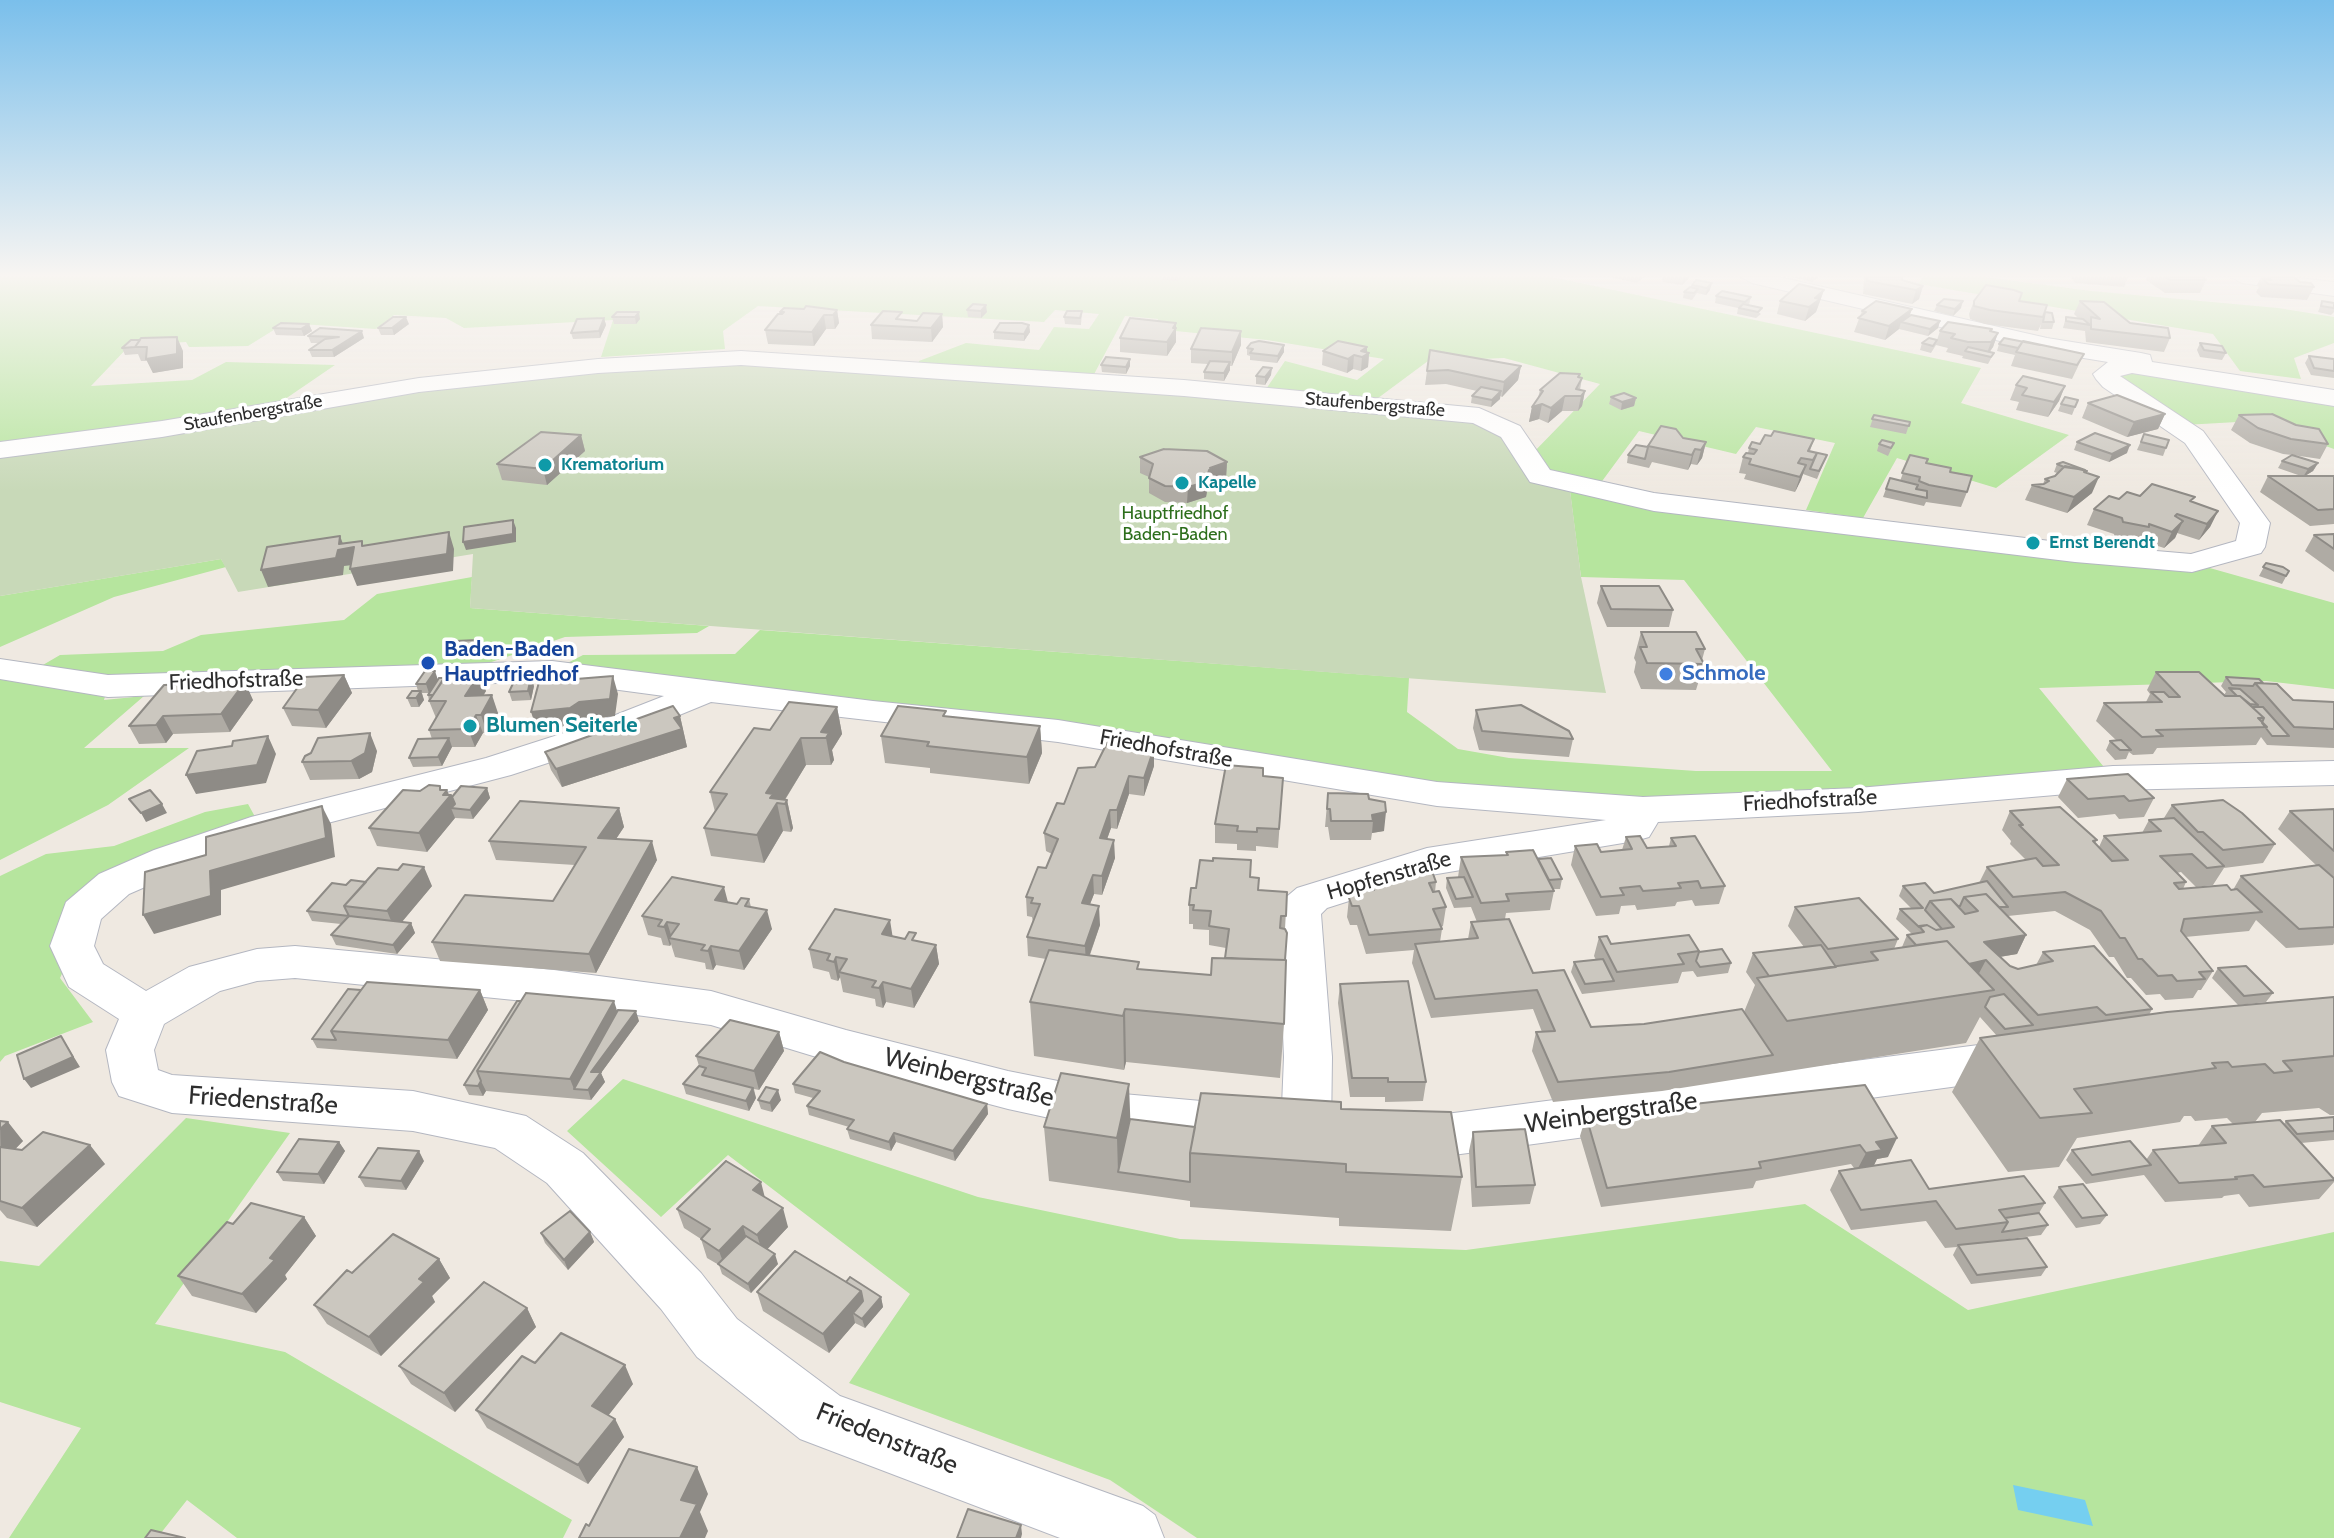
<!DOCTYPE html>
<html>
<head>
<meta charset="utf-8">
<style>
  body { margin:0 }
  canvas { display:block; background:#efe9e1 }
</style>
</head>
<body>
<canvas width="2334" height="1538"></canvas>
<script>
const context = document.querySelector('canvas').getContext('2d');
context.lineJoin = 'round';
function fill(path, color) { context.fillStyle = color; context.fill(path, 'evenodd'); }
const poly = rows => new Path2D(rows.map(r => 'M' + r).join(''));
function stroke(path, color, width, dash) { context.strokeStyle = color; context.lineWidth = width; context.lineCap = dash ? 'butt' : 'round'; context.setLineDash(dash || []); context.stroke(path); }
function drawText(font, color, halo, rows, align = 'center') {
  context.font = font + ' Cabin,sans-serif'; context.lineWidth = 7; context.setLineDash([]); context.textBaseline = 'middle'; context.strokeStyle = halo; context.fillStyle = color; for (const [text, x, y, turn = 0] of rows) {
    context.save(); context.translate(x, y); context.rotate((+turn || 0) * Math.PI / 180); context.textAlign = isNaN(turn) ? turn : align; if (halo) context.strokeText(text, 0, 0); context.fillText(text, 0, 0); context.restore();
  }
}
fill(poly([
  [0,277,1552,277,1981,368,1961,403,2069,435,1996,488,1897,458,1863,518,1806,510,1835,443,1756,427,1736,454,1639,431,1597,488,2192,563,2334,603,2334,689,2266,681,2039,688,2113,778,1650,813,552,671,583,655,735,654,760,630,1409,678,1407,712,1458,749,1509,758,1696,771,1832,771,1684,580,1581,577,1569,483,1529,457,1600,384,1504,358,1428,361,1370,404,1262,395,1285,361,1357,380,1384,359,1267,340,1155,329,1158,319,1125,316,1092,378,918,366,919,361,966,343,1039,350,1054,327,1089,329,1099,314,1055,310,1044,322,758,306,723,331,725,349,601,357,613,320,464,328,446,318,394,315,376,329,285,323,248,346,189,347,186,342,130,345,91,386,192,380,226,362,335,365,272,408,0,450],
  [1923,277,1985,277,2091,291,2278,308,2334,317,2334,343,2294,358,2301,379,2240,371,2213,334,1918,284],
  [2117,367,2334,398,2334,449,2255,421,2184,425,2112,382],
  [221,559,226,567,114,597,0,647,0,596],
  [472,577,470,608,709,626,697,633,565,637,471,669,107,682,36,669,60,655,163,651,201,635,344,620,377,594],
  [0,669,108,686,104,700,144,696,84,748,189,748,108,805,0,860],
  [248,804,259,824,104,883,60,978,93,1022,5,1056,0,1062,0,876,46,854,114,846,205,812],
  [623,1079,978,1197,1180,1239,1466,1250,1805,1204,1968,1310,2334,1232,2334,1538,1197,1538,1110,1480,849,1383,910,1294,728,1155,661,1217,567,1131],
  [186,1118,290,1133,155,1324,285,1352,572,1520,563,1538,237,1538,187,1500,157,1538,9,1538,81,1428,0,1402,0,1261,39,1266]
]), '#b6e59e');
fill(poly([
  [741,358,1479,416,1529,457,1569,482,1581,577,1606,693,470,608,473,554,238,592,221,559,0,596,0,450,272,408]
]), '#c8d9b8');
fill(poly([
  [2013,1485,2085,1500,2093,1526,2018,1510]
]), '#75cff0');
const minor = poly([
  [1741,277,1779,277,2047,338,2141,353,2150,355,2152,362,2334,390,2334,406,2132,373,2120,376,2203,431,2270,523,2265,547,2261,553,2192,572,2075,562,1654,511,1530,482,1501,437,1473,423,1184,396,741,365,598,373,419,392,162,437,0,458,0,442,162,421,419,378,598,359,741,351,1184,380,1479,408,1520,426,1550,470,1654,493,2075,544,2191,554,2236,541,2240,523,2185,443,2103,387,2096,379,2093,374,2108,362,2047,352,1752,283,1741,277],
  [2231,277,2290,277,2334,282,2334,296,2242,283,2231,277],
  [0,659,108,675,552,661,873,701,1058,720,1437,782,1643,797,1858,788,2113,766,2334,761,2334,785,2113,790,1858,812,1658,822,1649,837,1635,841,1431,875,1327,908,1321,914,1332,1057,1331,1131,1324,1145,1306,1151,1288,1145,1281,1131,1284,1057,1278,909,1284,899,1297,888,1427,848,1606,820,1437,806,1058,742,711,702,621,739,511,775,278,836,184,870,129,894,101,919,94,946,103,964,146,991,189,967,257,949,295,946,554,970,711,991,846,1030,1008,1071,1123,1094,1246,1105,1264,1111,1271,1125,1264,1139,1246,1145,1123,1134,1008,1109,846,1066,711,1025,554,1004,295,978,257,981,220,991,164,1024,154,1050,158,1070,172,1075,413,1091,526,1116,583,1153,701,1273,737,1319,840,1396,1143,1506,1155,1515,1164,1538,1060,1538,800,1439,697,1357,661,1309,547,1183,495,1148,413,1131,172,1113,119,1096,112,1082,106,1050,119,1019,69,987,50,946,66,902,99,874,154,850,251,817,486,758,595,723,664,696,552,681,108,697,0,679,0,659],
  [2017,1040,2034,1046,2041,1059,2034,1072,2017,1078,1446,1156,1403,1154,1385,1148,1378,1133,1385,1118,1403,1112,1446,1114,2017,1040]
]);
stroke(minor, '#b4b7c1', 2);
fill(minor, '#fff');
fill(poly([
  [1162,277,1181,277,1178,281,1162,280],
  [1609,277,1644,277,1637,283],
  [1663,277,1690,277,1682,285,1662,282],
  [1792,277,1819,277,1812,282],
  [1864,277,1902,277,1902,280,1923,286,1919,299,1912,304,1863,294],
  [2071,277,2128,277,2124,287,2075,283],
  [2147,277,2203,277,2206,280,2200,293,2165,293,2146,280],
  [2261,277,2294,277,2300,282,2314,287,2307,300,2261,297,2256,292,2259,287,2257,285],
  [1696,280,1710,290,1706,295,1697,293,1692,300,1683,298,1684,292,1691,287],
  [1824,290,1816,312,1805,321,1777,314,1780,301],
  [1716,296,1751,297,1749,305,1761,314,1756,318,1737,314,1738,308,1715,303],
  [1974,301,2019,301,2045,312,2054,322,2052,329,2040,329,2041,324,2038,331,1985,324,1970,319,1969,314],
  [2080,301,2130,323,2170,338,2164,352,2086,342,2085,331,2063,328,2066,317,2079,319,2074,314],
  [2322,301,2334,302,2334,312,2331,315,2318,312],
  [1937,305,1961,308,1953,316,1934,311],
  [1912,309,1909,316,1940,321,1938,328,1928,336,1899,329,1885,340,1854,332,1862,311],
  [837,310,839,323,835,329,826,329,814,346,768,344,765,330,780,314,780,312],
  [967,310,987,312,981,318,968,317],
  [1082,311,1081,325,1065,324,1064,317],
  [617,312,640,319,636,324,614,324,612,317],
  [942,314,943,327,932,342,872,339,871,325,903,320,917,321],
  [604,318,606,325,600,338,573,339,571,333],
  [1176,323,1176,342,1167,356,1120,352,1120,338],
  [309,324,312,331,304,336,276,335,273,328],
  [409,324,394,335,381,335,378,328],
  [1029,325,1030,332,1024,341,994,339,994,332],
  [1992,329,1991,332,1998,333,1993,347,1990,352,1994,353,1988,364,1962,358,1963,356,1946,352,1948,348,1936,345,1931,353,1920,350,1922,343,1937,340,1940,331],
  [1241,331,1241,345,1232,366,1230,366,1230,370,1224,381,1204,379,1204,372,1208,364,1191,363,1191,349],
  [308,336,364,338,334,357,312,357,309,350,319,343,311,343],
  [131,340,183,351,183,368,153,373,147,361,141,361,138,354,125,355,122,348],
  [2200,343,2226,353,2222,360,2200,357,2197,350],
  [1999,344,2084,354,2072,379,2011,366,2015,355,1997,351],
  [1284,345,1284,352,1277,363,1250,360,1250,356,1247,355,1247,348],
  [1367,347,1367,352,1369,353,1368,367,1361,371,1353,369,1347,373,1322,365,1323,351],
  [1430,350,1521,366,1518,380,1502,397,1500,396,1500,399,1491,407,1471,403,1472,396,1477,391,1446,384,1425,385],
  [2309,356,2334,359,2334,378,2311,375,2305,363],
  [1130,359,1130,366,1126,374,1102,372,1101,365],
  [1271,375,1265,385,1256,384,1256,376],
  [1579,377,1582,378,1580,390,1585,391,1582,406,1578,411,1562,411,1548,423,1539,419,1529,422,1532,407,1538,398,1540,390],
  [2016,385,2065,386,2059,401,2048,417,2016,410,2019,402,2010,400],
  [1611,397,1636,398,1634,406,1621,410,1609,404],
  [2078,400,2072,415,2058,411,2061,404],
  [2088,403,2165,414,2158,429,2127,437,2082,418],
  [1874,415,1910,422,1906,434,1870,427],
  [2239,415,2328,444,2320,459,2293,455,2318,463,2313,471,2305,476,2334,476,2334,524,2310,526,2260,492,2268,476,2301,476,2278,468,2282,461,2292,455,2283,454,2250,443,2231,430],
  [2144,434,2169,440,2163,456,2137,450],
  [581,435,585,451,547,485,502,480,497,464],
  [1771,436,1814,439,1810,451,1824,462,1817,479,1803,474,1795,492,1744,479,1746,474,1739,473,1743,457,1748,453,1749,448,1760,444],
  [1683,438,1706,442,1702,458,1697,465,1691,464,1688,470,1652,462,1649,468,1627,463,1628,455,1648,447,1648,446],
  [2077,442,2127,453,2109,462,2074,450],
  [1894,443,1888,456,1877,451,1879,444],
  [1910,455,1926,463,1950,472,1967,492,1961,507,1926,502,1924,506,1883,497,1890,478,1900,481],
  [1140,457,1227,462,1226,478,1212,483,1212,485,1208,486,1206,497,1187,503,1165,502,1149,493,1149,477,1140,473],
  [2057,464,2087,471,2086,473,2092,493,2067,513,2025,500,2032,485,2043,484,2045,479,2055,476,2057,473,2054,472],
  [2140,496,2192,502,2218,511,2210,527,2199,540,2177,533,2175,538,2164,548,2143,541,2142,544,2115,539,2114,534,2087,525,2094,509,2119,499],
  [2334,534,2334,572,2305,551,2314,535],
  [2266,563,2289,571,2282,584,2259,576],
  [1601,586,1673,610,1669,627,1607,627,1597,603],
  [1641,632,1705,649,1702,660,1704,664,1696,690,1641,689,1634,672,1636,662,1634,658],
  [456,641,480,649,476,657,454,657,450,648],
  [2156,672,2224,695,2226,692,2221,686,2226,677,2263,683,2293,700,2334,702,2334,748,2267,745,2261,737,2256,745,2157,748,2153,754,2133,755,2129,752,2126,759,2115,760,2106,750,2110,741,2117,741,2096,721,2104,703,2146,702,2150,694,2147,690],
  [344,675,352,693,326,728,292,726,283,708],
  [438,680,486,691,483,696,498,713,487,733,483,733,475,747,452,747,442,766,413,767,409,758,432,739,429,730,436,718,429,701,428,695,429,693,422,693,424,700,419,707,411,707,407,698,418,691,416,684],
  [164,685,253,700,230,732,173,734,166,743,139,744,129,726],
  [534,686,531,700,512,701,509,692],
  [837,707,842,734,832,750,834,760,831,765,806,765,785,800,787,800,793,828,791,832,783,831,764,863,711,856,704,828,715,812,710,792,770,730],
  [1476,710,1573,739,1569,757,1479,750,1473,728],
  [680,716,687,747,562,787,551,770,545,752],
  [946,716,1040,726,1042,753,1029,784,930,773,930,768,885,763,881,736],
  [1154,748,1154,766,1144,796,1129,794,1117,829,1111,828,1107,839,1115,858,1102,895,1094,894,1090,904,1100,925,1090,955,1139,969,1211,975,1225,958,1226,948,1209,945,1209,930,1193,929,1193,924,1189,924,1189,905,1196,888,1250,877,1259,878,1259,890,1287,892,1285,929,1284,1024,1280,1078,1126,1062,1124,1070,1034,1056,1030,1002,1046,959,1028,956,1027,937,1033,922,1032,917,1027,916,1026,897,1046,868,1052,854,1046,851,1044,833,1064,804,1095,767],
  [377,751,372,772,359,779,310,780,302,762],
  [1263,776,1283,778,1278,848,1256,846,1256,851,1237,850,1237,844,1215,843,1215,824],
  [2067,779,2154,798,2144,817,2119,819,2115,814,2078,818,2058,797],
  [440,786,441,790,449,795,451,795,452,797,487,788,490,798,473,819,455,818,427,852,377,846,369,828,420,791],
  [1328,793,1368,794,1384,831,1372,833,1371,840,1330,840,1328,827,1325,827],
  [2172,805,2275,844,2263,863,2224,868,2213,885,2196,887,2181,872,2177,873,2186,882,2183,889,2233,890,2241,876,2317,866,2278,829,2290,811,2334,809,2334,943,2333,945,2286,948,2256,920,2249,931,2185,937,2213,971,2201,990,2198,990,2193,998,2165,1000,2160,994,2146,995,2131,978,2127,978,2114,957,2109,957,2090,930,2055,911,2008,916,2026,935,2017,954,2000,957,2010,966,2018,969,2036,965,2043,952,2152,1009,2149,1015,2334,997,2334,1115,2330,1115,2319,1108,2262,1113,2255,1122,2284,1124,2286,1121,2334,1117,2334,1140,2301,1143,2334,1179,2334,1182,2319,1199,2249,1207,2239,1194,2224,1196,2222,1198,2165,1202,2144,1175,2086,1184,2066,1160,2072,1150,2146,1160,2153,1150,2198,1146,2212,1126,2233,1124,2227,1118,2195,1121,2191,1116,2184,1116,2180,1122,2077,1138,2059,1167,2008,1172,1952,1092,1980,1038,1997,1036,1980,1017,1966,1043,1662,1091,1553,1102,1532,1051,1536,1032,1542,1032,1533,1009,1431,1018,1412,963,1414,950,1366,954,1357,925,1350,925,1347,917,1349,898,1370,890,1371,881,1384,880,1384,875,1436,882,1435,892,1446,907,1443,926,1441,927,1442,929,1440,942,1468,939,1471,922,1477,922,1471,907,1454,908,1446,888,1447,878,1458,877,1461,857,1506,855,1506,852,1538,859,1562,879,1560,889,1553,889,1554,891,1550,910,1506,913,1505,919,1533,973,1591,1027,1644,1024,1744,1012,1755,985,1746,972,1753,953,1804,947,1788,926,1795,907,1898,939,1894,949,1902,947,1907,935,1912,934,1896,919,1900,909,1911,908,1899,896,1903,886,1934,893,1979,883,1987,867,2026,860,2010,844,2011,841,2002,830,2010,811,2097,840,2095,843,2099,847,2104,836,2142,833,2149,820,2164,818],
  [619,808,624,827,616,839,657,860,596,973,440,961,432,942,553,901,575,865,496,860,489,841],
  [1626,837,1647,848,1669,846,1671,838,1725,886,1719,904,1695,906,1692,900,1677,902,1675,906,1637,910,1635,905,1621,906,1619,914,1596,916,1571,865,1575,846,1601,852,1622,850],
  [366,882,432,886,402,922,411,923,415,933,397,954,336,945,331,935,341,924,312,921,307,911,346,885],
  [749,899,751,907,772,929,744,970,716,965,713,970,706,969,705,963,675,957,671,944,670,946,663,945,661,938,648,935,642,916,728,902,737,904],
  [893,936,936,945,939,964,914,1008,886,1002,883,1008,876,1006,875,999,843,992,840,977,838,981,831,979,829,972,813,968,809,949],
  [1599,937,1611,944,1699,951,1731,963,1728,973,1697,977,1693,971,1682,972,1678,983,1582,994,1571,972,1574,962,1596,960,1594,956],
  [2218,968,2273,993,2266,1002,2238,1005,2212,978],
  [1340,984,1426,1082,1423,1101,1385,1102,1385,1097,1350,1097,1338,1003],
  [361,990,480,990,488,1010,457,1059,317,1048,312,1039],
  [517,1001,617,1010,639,1021,601,1073,605,1082,591,1100,486,1091,483,1096,469,1095,464,1085],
  [779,1032,784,1051,759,1090,754,1089,756,1098,749,1111,686,1094,683,1084,699,1066,696,1056],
  [844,1062,987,1104,988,1114,955,1161,896,1142,891,1151,850,1139,847,1129,849,1127,809,1115,807,1106,813,1098,795,1093,793,1084],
  [1865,1085,1888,1157,1877,1159,1874,1165,1929,1189,2045,1203,2039,1213,2048,1225,2041,1235,2002,1240,2047,1267,2041,1276,1971,1284,1953,1255,1957,1247,1945,1248,1926,1221,1851,1230,1830,1190,1839,1171,1854,1168,1851,1164,1756,1181,1753,1188,1601,1207,1580,1136,1586,1116],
  [758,1100,781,1100,772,1112,761,1109],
  [1341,1109,1462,1177,1451,1231,1339,1226,1339,1218,1190,1207,1190,1201,1049,1181,1044,1127,1130,1119,1195,1127],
  [0,1121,23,1141,15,1149,105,1164,37,1227,7,1218,0,1210],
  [1473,1132,1535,1185,1530,1204,1472,1207,1469,1151],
  [339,1142,345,1151,324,1184,283,1181,277,1172],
  [424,1161,406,1190,365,1187,359,1177],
  [2059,1187,2107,1215,2100,1224,2076,1228,2053,1197],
  [765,1197,788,1227,767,1249,778,1264,751,1293,722,1274,719,1265,707,1258,701,1239,684,1228,677,1209],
  [304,1217,316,1236,285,1275,287,1279,256,1313,192,1296,178,1276,233,1224],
  [590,1232,594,1242,568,1270,545,1243,541,1233],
  [439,1259,450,1278,432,1296,435,1302,381,1356,327,1324,314,1305,352,1273],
  [846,1282,881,1297,883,1307,865,1328,855,1323,829,1353,763,1311,757,1292],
  [527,1308,536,1327,455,1412,411,1384,399,1366],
  [535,1363,633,1384,608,1415,615,1419,624,1437,588,1484,487,1428,476,1410]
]), '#afaba4');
fill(poly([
  [1684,277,1690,277,1682,285],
  [1712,283,1710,290,1706,295,1707,288],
  [1923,286,1919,299,1912,304,1916,290],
  [1824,290,1816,312,1805,321,1809,307,1815,298],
  [1963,301,1961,308,1953,316,1955,309],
  [986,305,987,312,981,318,981,311],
  [1912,309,1907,323,1901,322,1899,329,1885,340,1889,326],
  [837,310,839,323,835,329,833,315],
  [639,312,640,319,636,324,635,317],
  [942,314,943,327,932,342,931,328],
  [824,315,826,329,814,346,812,332],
  [406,317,409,324,394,335,392,328],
  [604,318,606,325,600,338,599,331],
  [1940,321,1938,328,1928,336,1930,329],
  [1176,323,1176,342,1167,356,1167,342],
  [309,324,312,331,304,336,301,329],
  [1029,325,1030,332,1024,341,1024,334],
  [362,331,364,338,334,357,332,350],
  [1241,331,1241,345,1232,366,1232,352],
  [1998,333,1993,347,1986,356,1991,342],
  [177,337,183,351,183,368,153,373,146,359],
  [1284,345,1284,352,1277,363,1278,356],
  [1367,347,1367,354,1369,353,1368,367,1361,371,1362,357,1361,351],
  [1354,355,1353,369,1347,373,1348,359],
  [1130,359,1130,366,1126,374,1126,367],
  [1230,362,1230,370,1224,381,1224,373],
  [1521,366,1518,380,1502,397,1504,382],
  [1272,368,1271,375,1265,385,1265,377],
  [2065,386,2059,401,2048,417,2054,402],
  [1501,391,1500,399,1491,407,1492,400],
  [1585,391,1582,406,1578,411,1581,396],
  [1565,396,1562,411,1548,423,1551,408],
  [1636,398,1634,406,1621,410,1622,402],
  [1542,404,1539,419,1529,422,1532,407],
  [2165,414,2158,429,2127,437,2134,422],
  [581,435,585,451,547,485,543,469],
  [1706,442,1702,458,1697,465,1701,450],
  [2130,445,2127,453,2109,462,2112,454],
  [1695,449,1691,464,1688,470,1692,455],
  [1227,462,1226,478,1212,483,1212,485,1208,486,1206,497,1187,503,1188,487,1210,468],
  [2318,463,2313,471,2303,477,2308,469],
  [1806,465,1801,480,1795,492,1800,477],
  [2099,477,2092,493,2067,513,2074,497],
  [2218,511,2210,527,2199,540,2207,524],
  [513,520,516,528,516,542,466,550,463,542],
  [2183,521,2175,538,2164,548,2172,532],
  [449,532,454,549,453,571,357,586,350,569],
  [340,536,345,549,354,547,361,564,344,566,343,575,268,587,261,570],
  [477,640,480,649,476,657,472,648],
  [435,671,438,680,429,693,426,684],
  [480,673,486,691,472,714,465,696],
  [344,675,352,693,326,728,318,710],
  [613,676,618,694,615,716,584,720,575,725,537,730,531,712],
  [531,677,534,686,531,700,528,691],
  [245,682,253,700,230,732,221,714],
  [421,691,424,700,419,707,416,698],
  [492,695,498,713,487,733,481,715],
  [837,707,842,734,832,750,834,760,831,765,826,738,821,732],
  [476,715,483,733,475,747,468,729],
  [163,716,173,734,166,743,156,725],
  [680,716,687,747,562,787,556,769],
  [1040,726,1042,753,1029,784,1027,757],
  [370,733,377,751,372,772,359,779,351,761],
  [268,736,276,754,266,783,196,794,186,775],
  [449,738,452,747,442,766,438,757],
  [801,738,806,765,782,804,777,803,783,831,764,863,757,835,766,793],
  [1154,748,1154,766,1144,796,1144,778],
  [1129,776,1129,794,1117,829,1117,810],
  [440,786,443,794,447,790,450,797,451,795,457,809,451,808,455,818,427,852,419,833],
  [487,788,490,798,473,819,470,810],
  [787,800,793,828,791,832,785,804],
  [162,804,167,813,146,822,141,813],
  [322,806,331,824,335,857,221,890,221,915,154,934,143,915,210,871],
  [619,808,624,827,604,857,598,838],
  [1110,810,1111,828,1101,856,1100,838],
  [1386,812,1384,831,1372,833,1373,821,1372,815],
  [1114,840,1115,858,1102,895,1102,876],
  [652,841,657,860,596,973,589,954],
  [424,867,432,886,395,930,387,911],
  [1093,875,1094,894,1083,922,1082,903],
  [724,887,729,906,715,900],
  [1099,906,1100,925,1086,965,1085,946],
  [767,910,772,929,744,970,739,951],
  [890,920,893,939,882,934],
  [667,922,672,938,669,938,671,944,670,946,664,927],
  [411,923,415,933,397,954,393,945],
  [2026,935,2017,954,1974,961,1984,942],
  [936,945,939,964,914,1008,911,989],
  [711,946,716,965,713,970,708,951],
  [836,957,840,977,838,981,834,962],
  [1986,960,1976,979,1938,970],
  [883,982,886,1002,883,1008,879,988],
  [480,990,488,1010,457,1059,448,1040],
  [614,1001,620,1020,636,1011,639,1021,601,1073,605,1082,591,1100,588,1090,574,1089,570,1079],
  [1125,1009,1126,1062,1124,1070,1123,1016],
  [779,1032,784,1051,759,1090,754,1071],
  [61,1036,80,1067,31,1088,24,1079],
  [481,1081,486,1091,483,1096,478,1086],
  [1129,1084,1131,1138,1118,1172,1117,1138],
  [753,1088,756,1098,749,1111,746,1101],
  [778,1090,781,1100,772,1112,770,1103],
  [987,1104,988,1114,955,1161,953,1151],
  [0,1122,8,1122,23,1141,1,1164],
  [894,1133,896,1142,891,1151,889,1142],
  [1897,1138,1888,1157,1877,1159,1872,1169,1856,1172,1866,1153,1876,1142],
  [339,1142,345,1151,324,1184,318,1174],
  [90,1145,105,1164,37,1227,22,1208],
  [419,1151,424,1161,406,1190,401,1181],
  [761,1182,766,1202,753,1190],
  [783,1208,788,1227,763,1254,757,1235],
  [304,1217,316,1236,285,1275,287,1279,256,1313,242,1294,270,1258],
  [743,1226,749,1246,726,1270,719,1251],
  [590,1232,594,1242,568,1270,564,1260],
  [775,1254,778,1264,751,1293,748,1284],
  [439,1259,450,1278,432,1296,435,1302,381,1356,369,1337,419,1279],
  [861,1291,866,1310,853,1313,855,1323,829,1353,823,1334],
  [881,1297,883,1307,865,1328,862,1319],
  [527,1308,536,1327,455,1412,444,1393],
  [625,1365,633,1384,601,1425,592,1406],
  [615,1419,624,1437,588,1484,578,1465],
  [697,1467,708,1494,700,1512,708,1531,705,1538,680,1538,681,1500],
  [1021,1525,1022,1534,1021,1538,1016,1538]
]), '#8e8b86');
const building = poly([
  [1867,277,1902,277,1902,280,1923,286,1916,290,1867,281,1867,277],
  [2166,277,2203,277,2206,280,2170,280,2166,277],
  [2268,277,2294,277,2300,282,2311,283,2314,287,2268,284,2263,279,2271,280,2268,277],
  [1696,280,1712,283,1707,288,1692,285,1696,280],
  [1799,284,1824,290,1815,298,1820,299,1809,307,1780,301,1799,284],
  [1986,285,2014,290,2022,293,2019,301,2047,305,2043,317,1990,310,1974,306,1974,301,1986,285],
  [1690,287,1698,289,1694,293,1684,292,1690,287],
  [1722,291,1751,297,1745,302,1716,296,1722,291],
  [1944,299,1963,301,1955,309,1937,305,1944,299],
  [1876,301,1912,309,1889,326,1858,318,1866,312,1862,311,1876,301],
  [2080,301,2104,302,2130,323,2168,328,2170,338,2091,329,2091,317,2100,319,2080,301],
  [2322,301,2334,303,2334,308,2321,306,2322,301],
  [973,304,986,305,981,311,967,310,973,304],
  [1743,304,1762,308,1758,312,1739,308,1743,304],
  [806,306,837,310,833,315,824,315,812,332,765,330,778,314,782,314,784,312,780,312,784,308,804,309,806,306],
  [883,311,902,312,896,319,917,321,923,313,942,314,931,328,871,325,883,311],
  [1067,311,1082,311,1080,318,1064,317,1067,311],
  [617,312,639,312,635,317,612,317,617,312],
  [2045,312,2052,313,2054,322,2043,322,2045,312],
  [1911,315,1940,321,1930,329,1901,322,1911,315],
  [393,317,406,317,392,328,378,328,393,317],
  [2066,317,2083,319,2090,325,2066,321,2066,317],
  [604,318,599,331,571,333,577,319,604,318],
  [1130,318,1176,323,1173,328,1176,328,1167,342,1120,338,1130,318],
  [1948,322,1992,329,1990,331,1998,333,1991,342,1968,342,1951,338,1955,334,1940,331,1948,322],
  [281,323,309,324,301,329,273,328,281,323],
  [1000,323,1022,323,1029,325,1024,334,994,332,1000,323],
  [320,328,362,331,332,350,309,350,325,339,339,337,308,336,320,328],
  [1201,328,1241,331,1232,352,1191,349,1201,328],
  [177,337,177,354,146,359,147,347,135,347,141,338,177,337],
  [1929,338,1937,340,1933,346,1922,343,1929,338],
  [2004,338,2040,345,2023,341,2018,348,1999,344,2004,338],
  [131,340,140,340,135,347,122,348,131,340],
  [1259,341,1284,345,1278,356,1250,353,1253,349,1247,348,1251,343,1259,341],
  [1338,341,1367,347,1361,351,1369,353,1362,357,1354,355,1348,359,1323,351,1338,341],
  [2023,341,2084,354,2077,365,2016,352,2023,341],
  [2200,343,2222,346,2226,353,2204,350,2200,343],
  [1968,347,1994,353,1991,357,1965,351,1968,347],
  [1430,350,1521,366,1504,382,1448,370,1427,371,1430,350],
  [2309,356,2334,359,2334,371,2314,368,2309,356],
  [1106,357,1130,359,1126,367,1101,365,1106,357],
  [1210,361,1230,362,1224,373,1204,372,1210,361],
  [1263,367,1272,368,1265,377,1256,376,1263,367],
  [1560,373,1580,374,1578,377,1582,378,1576,389,1585,391,1581,396,1565,396,1551,408,1542,404,1532,407,1543,391,1540,390,1560,373],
  [2023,376,2065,386,2054,402,2022,395,2027,388,2016,385,2023,376],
  [1481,387,1501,391,1492,400,1472,396,1481,387],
  [1624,393,1636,398,1622,402,1611,397,1624,393],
  [2117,395,2165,414,2134,422,2088,403,2117,395],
  [2065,397,2078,400,2075,407,2061,404,2065,397],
  [2272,414,2296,425,2319,429,2328,444,2291,439,2258,428,2239,415,2272,414],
  [1874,415,1910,422,1909,426,1872,419,1874,415],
  [1661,426,1676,429,1683,438,1706,442,1701,450,1695,449,1692,455,1648,446,1661,426],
  [1774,431,1814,439,1808,451,1817,453,1813,460,1801,458,1798,463,1806,465,1800,477,1749,464,1751,459,1743,457,1746,453,1754,454,1757,450,1749,448,1752,442,1760,444,1765,435,1771,436,1774,431],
  [541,432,581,435,543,469,497,464,541,432],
  [2095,433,2130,445,2112,454,2077,442,2095,433],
  [2144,434,2169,440,2166,448,2141,442,2144,434],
  [1882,440,1894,443,1891,448,1879,444,1882,440],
  [1636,445,1648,447,1645,459,1628,455,1636,445],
  [1164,449,1207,451,1227,462,1210,468,1212,470,1209,470,1206,482,1188,487,1165,486,1149,478,1153,464,1140,457,1164,449],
  [1809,451,1827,455,1819,471,1810,469,1817,453,1809,451],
  [1910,455,1928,459,1926,463,1951,468,1950,472,1972,476,1967,492,1929,485,1919,481,1920,477,1902,473,1910,455],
  [2292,455,2318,463,2308,469,2282,461,2292,455],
  [2063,462,2085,470,2064,467,2057,464,2063,462],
  [2065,466,2087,471,2084,472,2099,477,2074,497,2032,485,2044,484,2049,481,2045,479,2055,476,2065,466],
  [2268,476,2334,476,2334,509,2318,510,2268,476],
  [1890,478,1918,485,1916,489,1927,491,1927,498,1886,489,1890,478],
  [2152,484,2195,497,2190,501,2218,511,2207,524,2177,514,2175,516,2183,521,2172,532,2149,524,2149,527,2123,522,2122,518,2094,509,2109,496,2119,499,2127,492,2140,496,2152,484],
  [513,520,513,534,463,542,464,527,513,520],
  [449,532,447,554,350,569,354,547,338,550,336,558,261,570,267,547,340,536,339,544,362,541,362,546,449,532],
  [2334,534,2334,549,2314,535,2334,534],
  [2266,563,2283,567,2289,571,2286,576,2263,567,2266,563],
  [1601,586,1659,586,1673,610,1611,609,1601,586],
  [1641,632,1696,632,1705,649,1696,649,1704,664,1647,663,1640,647,1647,647,1641,632],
  [477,640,472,648,450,648,456,641,477,640],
  [425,671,435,671,426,684,416,684,425,671],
  [2156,672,2199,672,2225,696,2240,696,2264,718,2258,718,2267,727,2156,730,2163,736,2142,737,2104,703,2162,702,2151,692,2164,692,2169,697,2180,697,2156,672],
  [448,673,480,673,465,696,492,695,481,715,476,715,468,729,429,730,446,701,429,701,448,673],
  [344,675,318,710,283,708,305,677,344,675],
  [613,676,610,699,579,702,570,708,531,712,539,682,613,676],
  [516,677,531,677,528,691,509,692,516,677],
  [2226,677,2259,679,2263,683,2255,683,2253,686,2232,685,2226,677],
  [439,678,444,678,433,695,428,695,439,678],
  [245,682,221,714,163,716,156,725,129,726,164,685,245,682],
  [2255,683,2277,684,2293,700,2334,702,2334,729,2294,727,2255,683],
  [2229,688,2240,689,2258,705,2250,704,2240,696,2237,696,2229,688],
  [412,691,421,691,416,698,407,698,412,691],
  [789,702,837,707,821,732,829,733,826,738,801,738,766,793,773,794,770,798,787,800,785,804,777,803,757,835,704,828,727,794,710,792,754,728,770,730,789,702],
  [1521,705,1569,731,1573,739,1482,731,1476,710,1521,705],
  [673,706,680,716,674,718,682,729,556,769,545,752,673,706],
  [898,706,946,711,943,716,1040,726,1027,757,927,746,929,742,881,736,898,706],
  [2252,707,2263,707,2289,736,2272,736,2262,723,2264,718,2252,707],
  [370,733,365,753,351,761,302,762,305,756,311,753,318,738,370,733],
  [268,736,257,765,186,775,197,751,232,746,233,741,268,736],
  [449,738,438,757,409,758,418,739,449,738],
  [1109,739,1154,748,1144,778,1129,776,1117,810,1110,810,1100,838,1114,840,1102,876,1093,875,1082,903,1099,906,1085,946,1027,937,1040,904,1031,903,1033,898,1026,897,1038,867,1046,868,1058,839,1044,833,1057,803,1064,804,1078,768,1095,767,1109,739],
  [2121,740,2131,750,2120,750,2110,741,2121,740],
  [1226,765,1263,768,1263,776,1283,778,1279,829,1257,828,1257,832,1237,831,1238,826,1215,824,1226,765],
  [2128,774,2154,798,2129,801,2124,796,2088,799,2067,779,2128,774],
  [429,785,440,786,440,790,447,790,443,795,451,795,419,833,369,828,403,790,420,791,429,785],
  [461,786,487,788,470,810,451,808,455,804,452,797,461,786],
  [150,790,162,804,141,813,129,799,150,790],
  [1328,793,1368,794,1369,799,1385,802,1386,812,1372,815,1373,821,1331,821,1330,809,1327,809,1328,793],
  [2223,800,2242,813,2275,844,2223,850,2203,832,2198,832,2172,805,2223,800],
  [520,801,619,808,598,838,652,841,589,954,432,942,465,895,553,901,586,847,489,841,520,801],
  [322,806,326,838,210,871,211,896,143,915,145,872,206,855,206,837,322,806],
  [2060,807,2097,840,2093,841,2112,861,2128,860,2104,836,2161,831,2149,820,2174,818,2224,866,2207,868,2192,854,2160,856,2186,882,2174,883,2179,889,2227,885,2231,890,2237,889,2262,912,2184,919,2181,931,2213,971,2199,972,2205,979,2177,981,2172,975,2158,976,2142,959,2138,959,2125,938,2120,938,2101,911,2065,892,2013,897,1987,867,2036,858,2043,866,2059,865,2019,825,2023,825,2010,811,2060,807],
  [2334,809,2334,851,2290,811,2334,809],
  [1640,836,1647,848,1676,846,1671,838,1695,836,1725,886,1701,888,1698,881,1678,883,1681,888,1643,891,1640,886,1620,888,1624,895,1601,897,1575,846,1597,844,1601,852,1632,849,1626,837,1640,836],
  [1533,850,1554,891,1506,894,1509,901,1481,903,1461,857,1508,855,1506,852,1533,850],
  [1213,858,1251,860,1250,877,1259,878,1258,890,1287,892,1286,916,1281,916,1280,928,1285,929,1287,933,1285,960,1225,958,1229,929,1209,926,1211,911,1193,910,1194,905,1189,905,1191,888,1196,888,1200,860,1213,861,1213,858],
  [1551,858,1562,879,1549,880,1538,859,1551,858],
  [403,864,424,867,387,911,344,906,378,868,398,870,403,864],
  [2319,865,2334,878,2334,927,2299,929,2241,876,2319,865],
  [1432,871,1436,882,1429,883,1433,892,1439,891,1446,907,1433,909,1442,929,1369,935,1359,906,1352,906,1349,898,1354,892,1374,890,1371,881,1386,880,1384,875,1432,871],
  [672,877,724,887,715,900,737,904,741,898,749,899,745,906,767,910,739,951,711,946,708,951,701,950,705,945,669,938,679,924,667,922,664,927,658,926,662,920,642,916,672,877],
  [1464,877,1473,897,1456,899,1447,878,1464,877],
  [351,880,366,882,344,906,349,916,307,911,332,883,346,885,351,880],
  [1987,881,2008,907,1999,907,1986,894,1964,897,1960,906,1958,906,1951,899,1930,901,1925,910,1942,929,1936,930,1927,925,1919,927,1900,909,1923,908,1903,886,1925,883,1934,893,1987,881],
  [1986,894,2026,935,1984,942,2010,966,2018,969,2053,961,2043,952,2094,946,2152,1009,2106,1015,2097,1007,2038,1015,1986,960,1969,964,1947,941,1916,945,1907,935,1924,932,1919,926,1927,925,1936,930,1954,927,1930,901,1951,899,1965,914,1978,911,1964,897,1986,894],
  [1859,898,1898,939,1828,949,1795,907,1859,898],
  [835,909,890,920,882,934,905,939,909,932,916,933,912,940,936,945,911,989,883,982,879,988,872,987,876,981,839,972,847,959,836,957,834,962,827,960,830,954,809,949,835,909],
  [349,916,411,923,393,945,331,935,349,916],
  [1509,919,1533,973,1564,970,1591,1027,1644,1024,1742,1009,1773,1055,1669,1072,1558,1082,1536,1032,1555,1031,1537,990,1435,999,1415,944,1478,938,1471,922,1509,919],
  [1689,935,1699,951,1678,954,1684,964,1617,972,1599,937,1607,936,1611,944,1689,935],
  [1947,941,1994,990,1787,1021,1757,978,1878,960,1871,952,1947,941],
  [1821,945,1836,967,1769,976,1753,953,1821,945],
  [1722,949,1731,963,1700,967,1696,961,1699,952,1722,949],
  [1049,950,1139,962,1137,969,1211,975,1212,958,1286,960,1284,1024,1125,1009,1123,1016,1030,1002,1049,950],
  [1603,959,1614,981,1585,984,1574,962,1603,959],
  [2246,966,2273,993,2244,996,2218,968,2246,966],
  [1408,981,1426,1082,1388,1082,1388,1078,1352,1078,1340,984,1408,981],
  [367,982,480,990,448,1040,331,1031,367,982],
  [348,989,361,990,331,1031,336,1040,312,1039,348,989],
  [526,993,614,1001,570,1079,477,1071,526,993],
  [2004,994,2033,1025,2005,1029,1985,1007,1990,997,2004,994],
  [2334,997,2334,1056,2283,1061,2292,1071,2274,1073,2265,1064,2232,1067,2228,1062,2212,1063,2216,1068,2074,1089,2092,1113,2040,1118,1980,1038,2167,1012,2334,997],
  [517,1001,521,1001,477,1071,481,1081,478,1086,464,1085,517,1001],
  [618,1010,636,1011,591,1072,601,1072,588,1090,574,1089,618,1010],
  [730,1020,779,1032,754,1071,696,1056,730,1020],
  [61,1036,73,1057,24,1079,17,1055,61,1036],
  [820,1052,844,1062,987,1104,953,1151,894,1133,889,1142,847,1129,854,1120,807,1106,820,1091,793,1084,820,1052],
  [699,1066,706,1068,702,1075,753,1088,746,1101,683,1084,699,1066],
  [1061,1073,1129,1084,1117,1138,1044,1127,1061,1073],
  [1865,1085,1897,1138,1876,1142,1882,1150,1866,1153,1860,1145,1759,1162,1761,1168,1607,1188,1586,1116,1865,1085],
  [766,1087,778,1090,770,1103,758,1100,766,1087],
  [1201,1093,1341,1102,1341,1109,1451,1112,1462,1177,1346,1172,1346,1164,1190,1153,1201,1093],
  [2334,1117,2334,1131,2297,1134,2286,1121,2334,1117],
  [1130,1119,1195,1127,1190,1153,1190,1182,1118,1172,1130,1119],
  [2280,1120,2334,1179,2334,1180,2264,1187,2253,1175,2235,1177,2237,1179,2179,1183,2153,1150,2226,1143,2212,1126,2280,1120],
  [0,1121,8,1122,0,1129,0,1121],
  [1525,1129,1535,1185,1476,1187,1473,1132,1525,1129],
  [43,1132,90,1145,22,1208,0,1201,0,1147,22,1150,43,1132],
  [299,1139,339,1142,318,1174,277,1172,299,1139],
  [2130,1141,2151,1165,2092,1175,2072,1150,2130,1141],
  [378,1148,419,1151,401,1181,359,1177,378,1148],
  [1911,1160,1929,1189,2024,1176,2045,1203,1999,1210,2008,1222,1956,1229,1936,1201,1861,1210,1839,1171,1911,1160],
  [726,1161,761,1182,753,1190,783,1208,757,1235,743,1226,719,1251,701,1239,710,1229,677,1209,726,1161],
  [2083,1184,2107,1215,2082,1218,2059,1187,2083,1184],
  [251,1203,304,1217,270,1258,275,1260,242,1294,178,1276,227,1222,233,1224,251,1203],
  [570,1211,590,1232,564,1260,541,1233,570,1211],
  [2039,1213,2048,1225,2002,1232,2008,1222,2005,1218,2039,1213],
  [393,1234,439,1259,419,1279,424,1282,369,1337,314,1305,347,1270,352,1273,393,1234],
  [746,1236,775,1254,748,1284,718,1264,746,1236],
  [2027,1238,2047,1267,1977,1275,1958,1245,2027,1238],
  [795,1251,861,1291,823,1334,757,1292,795,1251],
  [850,1277,881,1297,862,1319,853,1313,863,1301,861,1291,846,1282,850,1277],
  [484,1282,527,1308,444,1393,399,1366,484,1282],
  [561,1333,625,1365,592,1406,615,1419,578,1465,476,1410,522,1356,535,1363,561,1333],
  [629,1449,697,1467,681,1500,697,1504,680,1538,579,1538,586,1524,589,1526,629,1449],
  [968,1509,1021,1525,1016,1538,957,1538,968,1509],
  [151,1530,185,1538,145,1538,151,1530]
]);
fill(building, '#cbc7bf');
stroke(building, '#8e8b86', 2);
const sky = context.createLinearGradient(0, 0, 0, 492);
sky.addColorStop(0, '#7abfeb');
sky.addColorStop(0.56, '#f8f5f2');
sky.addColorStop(1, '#f8f5f200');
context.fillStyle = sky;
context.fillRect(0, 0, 2334, 492);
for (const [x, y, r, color] of [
  [545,465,8,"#0f9aa8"],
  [1182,483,8,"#0f9aa8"],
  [2033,543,8,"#0f9aa8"],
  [428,663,8,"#1a4fb4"],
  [1666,674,8,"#3f7fe0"],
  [470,726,8,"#0f9aa8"]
]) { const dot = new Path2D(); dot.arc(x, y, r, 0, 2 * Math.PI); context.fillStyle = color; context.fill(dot); stroke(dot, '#fff', 3); }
drawText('18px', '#2e2e2e', '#fff', [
  ["Staufenbergstraße",1375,405,5],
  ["Staufenbergstraße",253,413,-10]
]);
drawText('bold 18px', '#0d838f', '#fff', [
  ["Krematorium",561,465],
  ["Kapelle",1198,483],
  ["Ernst Berendt",2049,543]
], 'left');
drawText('18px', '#2c6e1b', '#fff', [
  ["Hauptfriedhof",1175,514],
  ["Baden-Baden",1175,535]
]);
drawText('bold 22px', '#164399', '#fff', [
  ["Baden-Baden",444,650],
  ["Hauptfriedhof",444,675]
], 'left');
drawText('bold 22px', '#366cbe', '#fff', [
  ["Schmole",1682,674]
], 'left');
drawText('22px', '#2e2e2e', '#fff', [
  ["Friedhofstraße",236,681,-2],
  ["Friedhofstraße",1166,749,10],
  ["Friedhofstraße",1810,801,-3],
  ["Hopfenstraße",1389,876,-16]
]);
drawText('bold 22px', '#0d838f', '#fff', [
  ["Blumen Seiterle",486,726]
], 'left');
drawText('26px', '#2e2e2e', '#fff', [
  ["Weinbergstraße",969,1078,14],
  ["Friedenstraße",263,1101,4],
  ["Weinbergstraße",1611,1113,-8],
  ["Friedenstraße",887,1439,22]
]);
</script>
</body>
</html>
